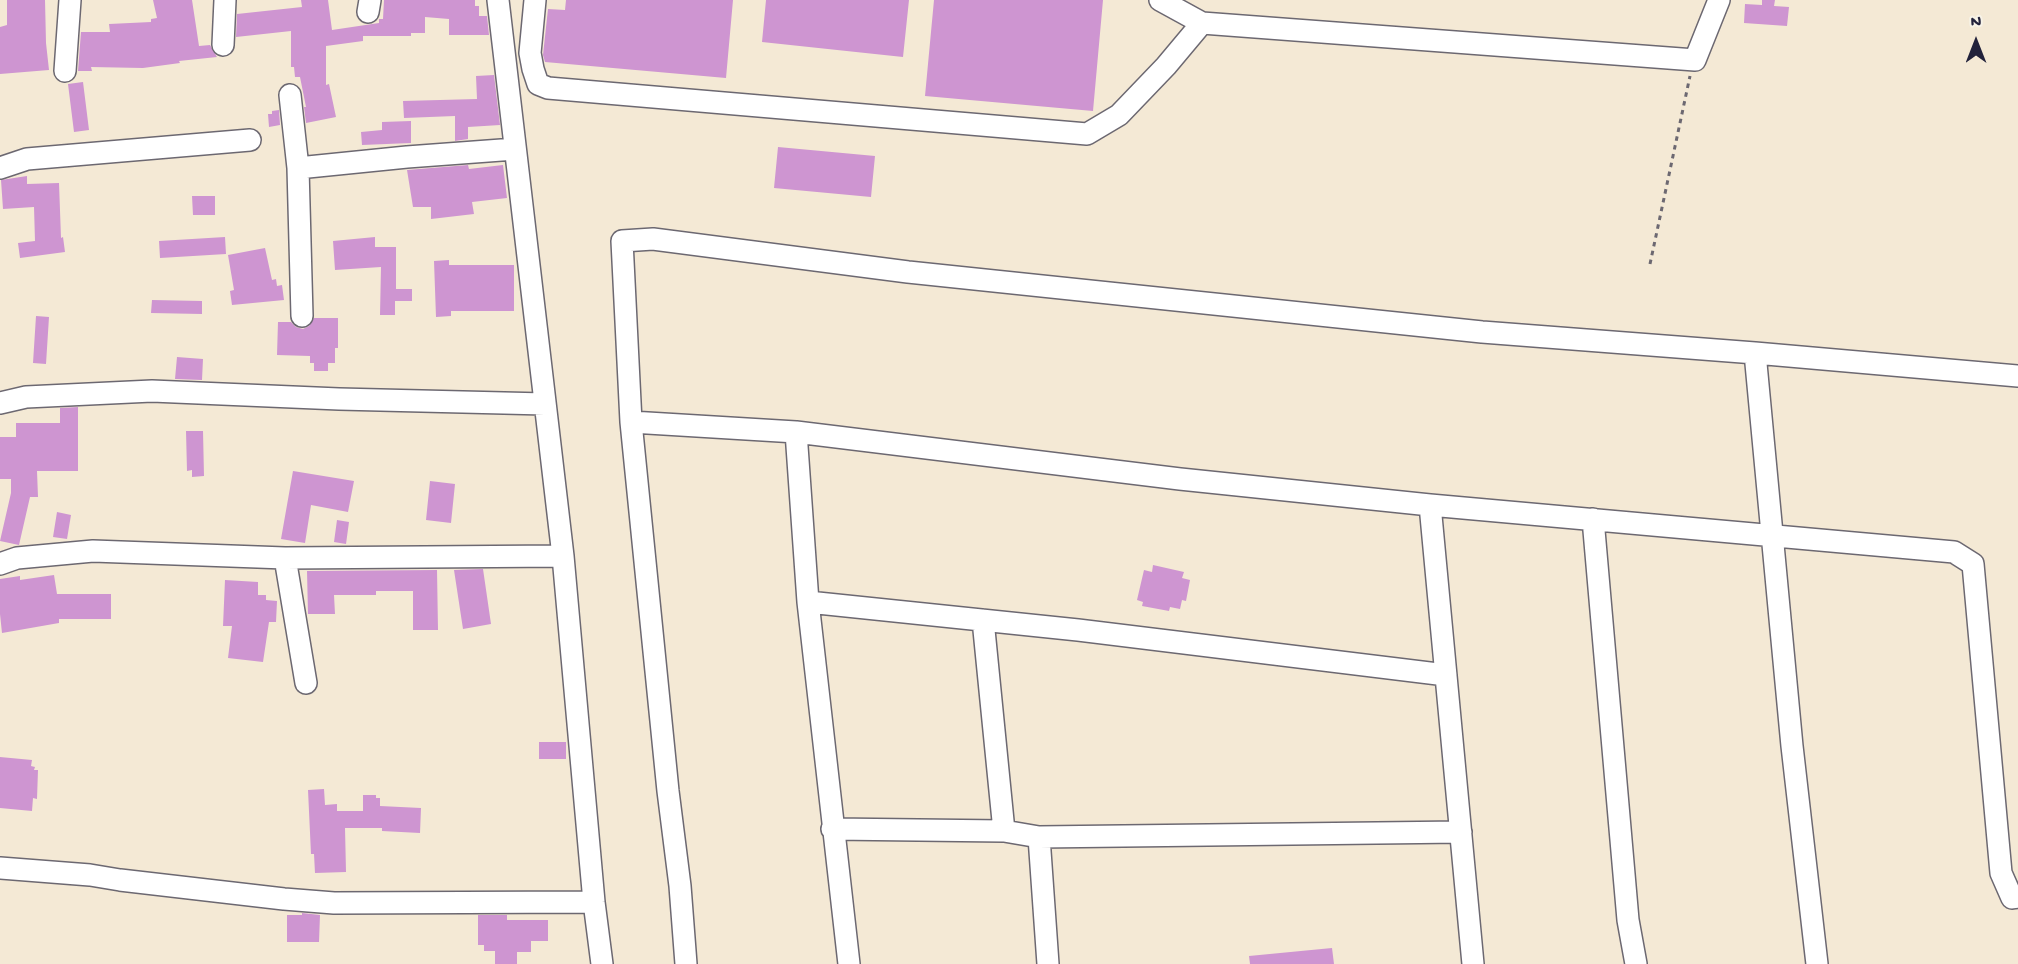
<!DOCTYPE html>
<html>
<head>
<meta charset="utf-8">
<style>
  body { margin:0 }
  #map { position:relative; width:2018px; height:964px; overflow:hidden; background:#f4e9d5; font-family:"Gochi Hand",sans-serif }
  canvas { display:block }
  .north { position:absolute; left:1946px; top:12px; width:60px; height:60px; -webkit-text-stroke:4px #f7f3e8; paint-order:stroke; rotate:0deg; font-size:16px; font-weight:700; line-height:24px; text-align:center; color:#22223b }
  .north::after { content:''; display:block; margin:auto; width:21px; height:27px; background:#22223b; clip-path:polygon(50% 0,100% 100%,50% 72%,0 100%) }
</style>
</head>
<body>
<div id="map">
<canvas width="2018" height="964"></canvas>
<div class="north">N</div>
</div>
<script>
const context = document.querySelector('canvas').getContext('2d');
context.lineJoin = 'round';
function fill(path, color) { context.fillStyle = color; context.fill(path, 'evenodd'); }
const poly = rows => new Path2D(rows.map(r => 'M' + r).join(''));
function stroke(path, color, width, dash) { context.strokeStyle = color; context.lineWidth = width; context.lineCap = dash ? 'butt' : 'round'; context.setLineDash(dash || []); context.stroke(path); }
fill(poly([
  [7,0,45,0,46,43,49,70,0,74,0,27,7,25],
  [153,0,192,0,199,46,210,45,217,57,179,61,180,63,143,68,91,67,92,71,78,71,81,32,110,32,109,24,151,22,151,19,157,18],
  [301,0,328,0,332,30,379,23,379,19,383,19,384,0,475,0,475,6,479,6,479,16,487,16,489,35,449,35,449,19,425,17,425,33,411,33,411,36,363,36,363,41,326,46,326,85,329,84,336,117,306,123,304,107,306,107,300,77,295,77,294,67,291,67,291,31,236,37,237,14,302,7],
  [566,0,733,0,726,78,545,62,543,55,548,9,565,10],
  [766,0,909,0,903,57,762,42],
  [934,0,1103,0,1093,111,925,96],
  [1762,0,1775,0,1774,6,1789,7,1787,26,1744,23,1745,4,1762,5],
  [494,75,500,125,468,127,468,139,455,141,455,116,404,118,403,101,477,99,476,76],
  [83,82,89,130,74,132,68,84],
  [279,110,280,125,269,127,268,114,272,114,272,111],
  [411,121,411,143,362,145,361,132,382,130,382,122],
  [778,147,875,156,871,197,774,188],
  [468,165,469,169,503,165,507,198,472,202,474,214,431,219,431,207,413,207,407,170],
  [27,176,27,184,59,183,61,238,63,237,65,252,20,258,18,243,35,241,34,207,3,209,1,180],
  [192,196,215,196,215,215,193,215],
  [225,237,226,254,160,258,159,241],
  [375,237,375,247,396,247,396,289,412,289,412,301,395,301,395,315,380,315,381,267,335,270,333,241],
  [265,248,272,280,276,279,277,286,282,285,284,300,232,305,230,291,234,290,228,255],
  [449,260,449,265,514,265,514,311,451,311,451,316,436,317,434,261],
  [152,300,202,301,202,314,151,313],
  [36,316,49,317,46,364,33,363],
  [314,318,338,318,338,348,335,348,335,363,328,363,328,371,314,371,314,363,310,363,310,356,277,355,278,322,291,322,296,327,303,329,309,326],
  [177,357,203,359,202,380,175,379],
  [78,407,78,471,37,471,38,497,30,497,19,545,0,541,11,493,11,479,0,479,0,437,16,437,16,423,60,423,60,408],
  [186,431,203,431,204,476,192,477,192,470,187,471],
  [293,471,354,481,348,512,311,505,305,543,281,539],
  [430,481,455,484,451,523,426,520],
  [57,512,71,515,67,539,53,537],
  [337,520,349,522,346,544,334,542],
  [1153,565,1184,572,1182,578,1190,580,1186,601,1182,600,1180,609,1170,607,1169,611,1142,606,1143,602,1137,600,1144,570,1152,572],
  [483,569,491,624,463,629,454,570],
  [437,570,438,630,413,630,413,591,376,591,376,595,334,595,335,614,308,614,307,571],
  [54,575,57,594,111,594,111,619,59,619,59,623,2,633,0,614,0,579,20,576,20,580],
  [225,580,258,582,258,595,266,595,266,600,277,601,276,622,269,622,263,662,228,658,232,626,223,626],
  [539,742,566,742,566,759,539,759],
  [0,757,32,760,31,766,35,767,34,770,38,770,37,799,33,798,32,811,0,808],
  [324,789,325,805,337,804,337,811,363,811,363,795,376,795,376,798,380,798,380,806,421,808,420,833,382,831,382,828,345,828,346,872,315,873,314,854,311,854,308,790],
  [302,913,320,915,319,942,287,942,287,915,302,915],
  [478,915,507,915,507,920,548,920,548,941,531,941,531,952,517,952,517,964,495,964,495,951,484,951,484,945,478,945],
  [1332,948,1334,964,1250,964,1249,956]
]), '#ce95d1');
const minor = poly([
  [498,0,563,556,594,902,602,964],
  [535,0,530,53,533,69,538,84,548,88,1087,134,1119,115,1166,66,1202,23,1160,0],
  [368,12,370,0],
  [1202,23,1695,60,1719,0],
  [223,45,225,0],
  [65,71,70,0],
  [290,95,298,168],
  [0,168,27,159,250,140],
  [302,316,298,168,407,157,515,149],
  [0,403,26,397,152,391,339,399,545,404],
  [631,422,796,432],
  [1430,505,1473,964],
  [1593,519,1628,920,1636,964],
  [285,558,306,683],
  [0,564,17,558,93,551,285,558,563,556],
  [808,602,1078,630,1446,675],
  [983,620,1004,831,1039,837,1461,832],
  [832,829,1004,831],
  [1039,837,1048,964],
  [0,868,90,875,120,880,284,899,334,903,594,902],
  [686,964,680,886,668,791,631,422,622,241,653,239,908,272,1482,332,1755,353],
  [849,964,808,602,796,432,1180,479,1430,505,1954,552,1973,564,2001,873,2012,898,2018,897],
  [1817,964,1792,746,1755,353,2018,376]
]);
stroke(minor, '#6c6871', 24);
stroke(poly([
  [1650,264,1690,76]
]), '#6c6871', 3, [4.5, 4.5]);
stroke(minor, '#fff', 21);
</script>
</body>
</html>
